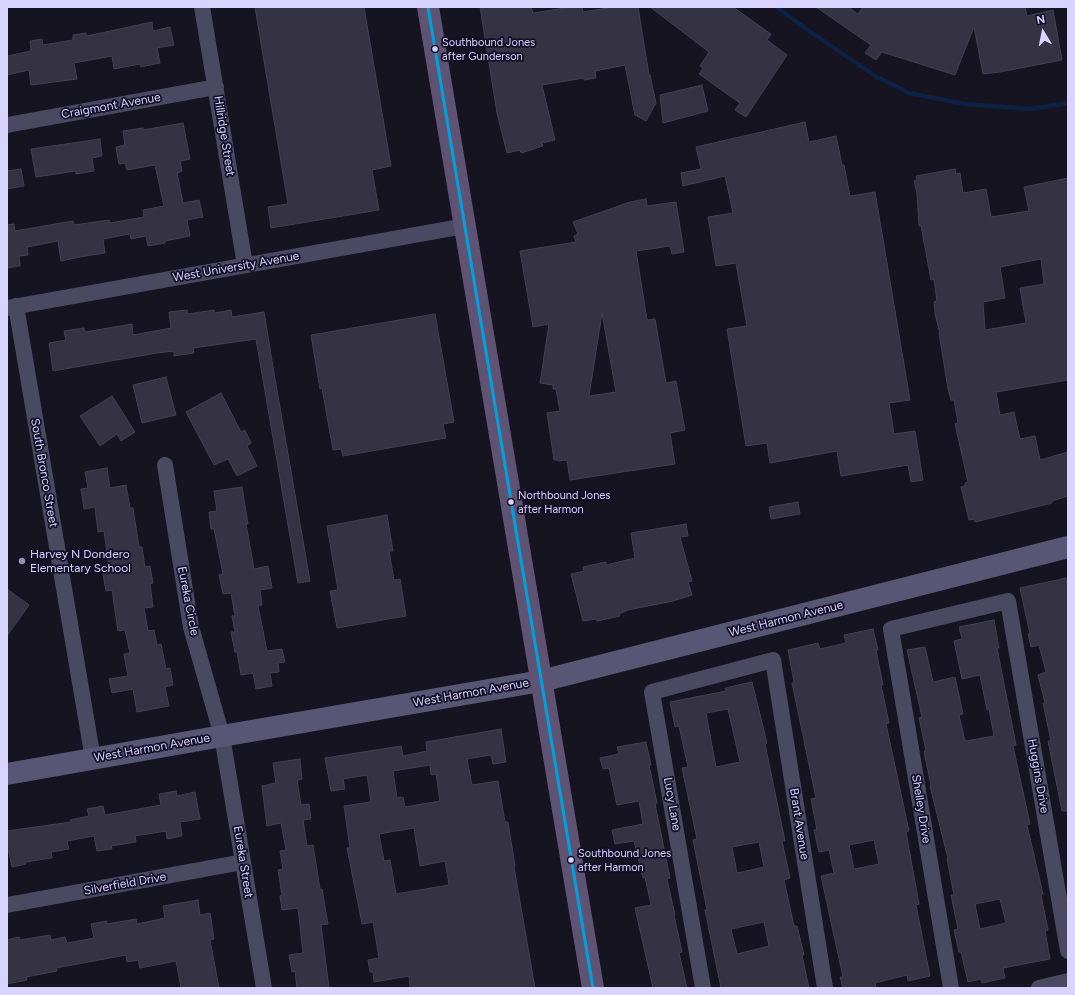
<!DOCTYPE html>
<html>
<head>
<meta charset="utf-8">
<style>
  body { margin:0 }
  #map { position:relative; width:1075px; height:995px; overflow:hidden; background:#161421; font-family:Figtree,sans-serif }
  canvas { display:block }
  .frame { position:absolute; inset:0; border:8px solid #d9d4ff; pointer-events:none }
  .north { position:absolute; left:1023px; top:12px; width:40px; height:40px; -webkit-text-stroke:3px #130f26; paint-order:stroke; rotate:350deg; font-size:11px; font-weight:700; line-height:16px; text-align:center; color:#d9d4ff }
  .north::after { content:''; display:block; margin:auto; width:14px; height:18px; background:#d9d4ff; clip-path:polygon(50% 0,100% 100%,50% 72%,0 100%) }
</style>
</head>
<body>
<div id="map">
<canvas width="1075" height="995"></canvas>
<div class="frame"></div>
<div class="north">N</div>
</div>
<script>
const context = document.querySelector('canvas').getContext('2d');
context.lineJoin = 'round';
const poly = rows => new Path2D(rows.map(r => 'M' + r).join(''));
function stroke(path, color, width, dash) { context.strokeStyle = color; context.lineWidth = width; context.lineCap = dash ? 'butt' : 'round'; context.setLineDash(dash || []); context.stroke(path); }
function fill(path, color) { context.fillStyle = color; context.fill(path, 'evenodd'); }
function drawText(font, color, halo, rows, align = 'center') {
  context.font = font + ' Figtree,sans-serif'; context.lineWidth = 3.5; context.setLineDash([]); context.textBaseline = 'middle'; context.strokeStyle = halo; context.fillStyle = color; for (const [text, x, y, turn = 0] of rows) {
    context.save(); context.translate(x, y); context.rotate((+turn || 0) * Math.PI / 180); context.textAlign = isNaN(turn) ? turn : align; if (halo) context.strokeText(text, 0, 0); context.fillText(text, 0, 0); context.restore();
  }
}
stroke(poly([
  [777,7,806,29,877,77,909,93,965,104,1030,109,1068,103]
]), '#0d2144', 4.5);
const building = poly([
  [255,7,364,7,391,166,372,170,379,210,271,228,268,207,288,204,255,7],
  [480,7,531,7,533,13,572,7,582,7,583,12,614,7,638,7,649,75,650,75,656,103,646,121,635,115,625,65,595,71,596,78,584,80,584,78,542,85,555,140,542,143,543,146,521,153,520,150,507,153,497,113,480,7],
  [650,7,733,7,771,34,767,40,787,55,746,117,735,110,740,103,699,74,703,68,700,66,709,52,650,7],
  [816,7,848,7,858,14,863,7,1025,7,1027,16,1053,10,1062,60,1000,72,983,74,974,27,955,75,882,52,876,60,865,53,871,45,816,7],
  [152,22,153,31,170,27,174,45,157,48,160,63,141,67,140,64,114,69,112,56,74,63,77,79,31,85,29,70,7,75,7,56,31,51,30,41,42,39,43,45,73,40,73,35,86,33,87,36,152,22],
  [702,85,708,111,663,123,660,95,702,85],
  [805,122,809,142,836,136,842,165,844,165,850,196,875,192,910,400,889,403,894,434,915,431,923,480,911,482,908,465,841,476,837,451,770,463,767,443,746,446,727,329,747,326,736,263,716,266,708,217,733,213,725,176,683,186,681,173,701,169,696,147,805,122],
  [183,123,190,159,180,161,182,171,177,173,183,203,199,200,203,217,187,220,190,236,165,241,165,243,148,246,146,236,131,239,130,234,103,239,105,253,80,257,61,261,58,241,27,247,28,255,19,256,20,266,7,268,7,225,14,224,15,231,73,221,74,225,109,220,110,223,144,217,143,210,164,206,155,165,127,170,125,163,119,164,116,147,125,145,123,131,143,128,143,130,183,123],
  [100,139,102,156,92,158,94,171,76,174,76,171,36,177,31,149,100,139],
  [21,169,24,186,7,189,7,171,21,169],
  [955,169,956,174,960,173,963,193,986,189,991,217,1029,211,1024,187,1068,178,1068,380,996,392,1000,415,1014,412,1020,439,1035,436,1040,460,1068,452,1068,496,1052,501,1052,503,975,522,974,519,969,520,961,487,965,486,965,483,968,482,955,424,958,423,954,400,951,400,948,389,939,333,940,333,935,314,934,302,937,301,934,279,931,280,921,226,919,226,917,193,914,181,917,180,916,176,955,169],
  [1041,259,1044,284,1020,288,1026,323,985,330,983,302,1005,298,1000,267,1041,259],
  [646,199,647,206,676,202,684,252,672,254,670,246,636,251,647,320,655,319,666,383,676,381,685,430,670,433,675,464,570,480,567,460,558,461,558,460,554,460,547,413,560,411,556,389,553,389,553,385,540,383,549,324,533,327,520,251,576,242,574,236,578,234,573,222,630,202,646,199],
  [602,313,616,392,589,396,602,313],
  [187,310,188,314,214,310,215,313,231,310,232,317,264,312,274,373,310,581,298,583,256,339,193,348,194,353,174,356,174,351,157,353,53,371,49,343,66,340,64,331,84,328,85,332,132,324,133,335,171,328,169,312,187,310],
  [435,314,454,422,443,424,446,438,343,456,341,449,333,450,322,388,320,389,311,335,435,314],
  [166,377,176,415,142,423,133,385,166,377],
  [221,393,241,432,245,430,251,443,247,446,257,466,237,476,228,459,214,465,186,412,221,393],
  [112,396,135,432,121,441,117,434,100,446,80,416,112,396],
  [107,468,110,488,126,485,130,508,133,508,139,547,142,547,145,567,150,566,153,583,150,584,153,607,144,608,148,631,154,630,157,645,161,644,166,669,170,668,173,685,165,687,169,706,137,712,133,689,112,693,109,679,128,676,124,654,130,653,125,630,118,631,112,590,106,591,102,568,109,567,104,531,98,532,95,507,84,509,81,489,88,488,85,472,107,468],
  [242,487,248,524,246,524,254,569,268,566,272,588,260,590,262,605,258,606,267,651,282,649,285,662,278,663,279,672,270,673,272,686,256,689,253,673,241,675,237,652,235,652,231,632,235,632,232,616,235,616,231,593,223,594,219,575,223,574,214,529,211,529,209,512,217,511,214,491,242,487],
  [798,502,800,514,771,519,769,507,798,502],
  [387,515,393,551,389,551,394,580,400,579,406,616,337,628,330,591,338,590,327,526,387,515],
  [686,524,688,536,680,537,692,581,688,582,692,595,673,601,628,610,619,614,620,616,597,621,596,619,583,621,571,574,584,571,583,567,606,562,606,565,635,558,631,533,686,524],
  [1066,578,1068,590,1068,811,1062,811,1048,741,1051,741,1043,703,1045,703,1038,675,1046,672,1039,645,1031,647,1028,634,1030,634,1020,588,1066,578],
  [7,589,29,605,7,636,7,589],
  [994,620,999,648,997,648,1016,745,1013,746,1030,824,1027,825,1043,894,1041,895,1048,930,1045,931,1050,959,1003,968,1005,978,982,983,981,979,968,982,961,952,959,952,954,930,958,929,951,895,954,895,947,859,948,859,930,786,931,786,924,751,926,751,919,718,922,717,907,650,925,647,933,682,955,677,963,714,959,715,965,741,994,736,989,709,987,710,980,675,962,679,954,641,962,639,959,627,994,620],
  [1000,899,1006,923,980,929,975,904,1000,899],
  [873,629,878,650,876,650,883,685,881,685,889,723,886,724,909,831,906,832,919,904,916,905,930,976,908,981,907,975,875,983,876,988,843,988,840,977,843,977,821,876,834,873,829,850,819,852,814,830,817,830,811,799,816,798,792,683,794,682,788,650,818,643,820,649,846,643,844,635,873,629],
  [874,840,879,864,854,869,849,845,874,840],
  [752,682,767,743,765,744,785,841,782,841,790,878,784,880,794,926,797,926,804,955,802,955,809,988,721,988,705,910,707,910,693,840,697,839,682,768,688,767,679,726,675,727,670,702,726,691,725,688,752,682],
  [728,709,740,762,716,767,706,713,728,709],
  [759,842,764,867,737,873,732,847,759,842],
  [764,922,769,946,737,954,731,929,764,922],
  [501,729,506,762,493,764,491,755,467,759,472,785,498,781,505,822,508,822,515,866,514,867,535,988,410,988,409,976,374,982,373,972,370,972,368,960,379,958,373,922,362,924,347,848,350,848,344,806,371,802,367,775,343,779,345,789,331,791,325,758,401,746,403,756,427,751,426,742,501,729],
  [430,765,431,775,436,774,440,801,405,807,403,797,397,798,393,771,430,765],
  [414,828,420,866,445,861,449,885,396,894,390,860,384,861,379,834,414,828],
  [646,742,651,765,649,765,657,803,655,804,670,878,667,879,675,915,674,915,682,952,679,953,687,988,653,988,635,908,651,905,645,877,643,878,634,841,615,844,612,830,643,824,639,801,617,805,609,768,603,769,600,758,619,754,617,747,646,742],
  [300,759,302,779,297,780,301,805,309,804,311,819,303,820,307,846,313,845,320,889,322,889,328,924,321,925,329,988,297,988,295,971,292,972,289,955,303,953,298,908,282,910,280,896,282,895,278,870,283,869,280,851,286,850,281,823,267,826,262,786,276,783,273,763,300,759],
  [176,791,177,796,195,792,200,819,180,822,182,836,167,839,166,831,135,836,136,842,111,846,112,849,97,851,94,836,67,841,69,849,51,852,52,858,25,862,26,864,12,867,9,852,7,852,7,831,71,822,70,820,89,816,87,809,103,806,105,815,161,805,159,794,176,791],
  [198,900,200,915,210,913,214,939,210,940,219,988,181,988,176,961,140,968,138,960,127,962,126,955,56,968,57,971,26,977,27,980,7,984,7,940,19,937,20,940,50,935,51,940,65,937,67,943,94,938,91,924,107,921,107,924,136,919,137,924,165,918,163,906,198,900]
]);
fill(building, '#343243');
stroke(building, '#433f54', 1);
stroke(poly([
  [202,7,245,265],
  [7,125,216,87],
  [16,306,93,759],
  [7,308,465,226],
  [165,465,191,627,222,736,264,988],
  [7,905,243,862],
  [703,988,652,692,773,660,825,988],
  [951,988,891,629,1008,601,1068,951],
  [1039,988,1068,981]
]), '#4a4962', 16);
stroke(poly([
  [7,774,222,736,541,681,1068,547]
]), '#575674', 22);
stroke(poly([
  [428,7,593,988]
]), '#5e5373', 22);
stroke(poly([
  [428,7,593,988]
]), '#00a0dc', 3);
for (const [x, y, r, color] of [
  [435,49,3.5,"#d9d4ff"],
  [511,502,3.5,"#d9d4ff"],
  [22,561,4,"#9591b1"],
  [571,860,3.5,"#d9d4ff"]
]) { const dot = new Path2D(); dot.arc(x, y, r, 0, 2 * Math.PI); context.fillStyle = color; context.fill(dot); stroke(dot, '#130f26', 1.5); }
drawText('11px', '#d9d4ff', '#130f26', [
  ["Southbound Jones",442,43],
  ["after Gunderson",442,57],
  ["Northbound Jones",518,496],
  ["after Harmon",518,510],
  ["Southbound Jones",578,854],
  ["after Harmon",578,868]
], 'left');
drawText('12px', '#d9d4ff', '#130f26', [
  ["Craigmont Avenue",111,106,-10],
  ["Hillridge Street",224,136,81],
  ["West University Avenue",236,267,-10],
  ["South Bronco Street",44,473,80],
  ["Eureka Circle",188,601,79],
  ["West Harmon Avenue",786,619,-14],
  ["West Harmon Avenue",471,693,-10],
  ["West Harmon Avenue",152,748,-10],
  ["Huggins Drive",1038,776,80],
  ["Lucy Lane",672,804,80],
  ["Shelley Drive",921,809,81],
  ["Brant Avenue",799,824,81],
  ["Eureka Street",243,862,81],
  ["Silverfield Drive",125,884,-10]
]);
drawText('12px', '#d9d4ff', '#130f26', [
  ["Harvey N Dondero",30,554],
  ["Elementary School",30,568]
], 'left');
</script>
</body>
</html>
